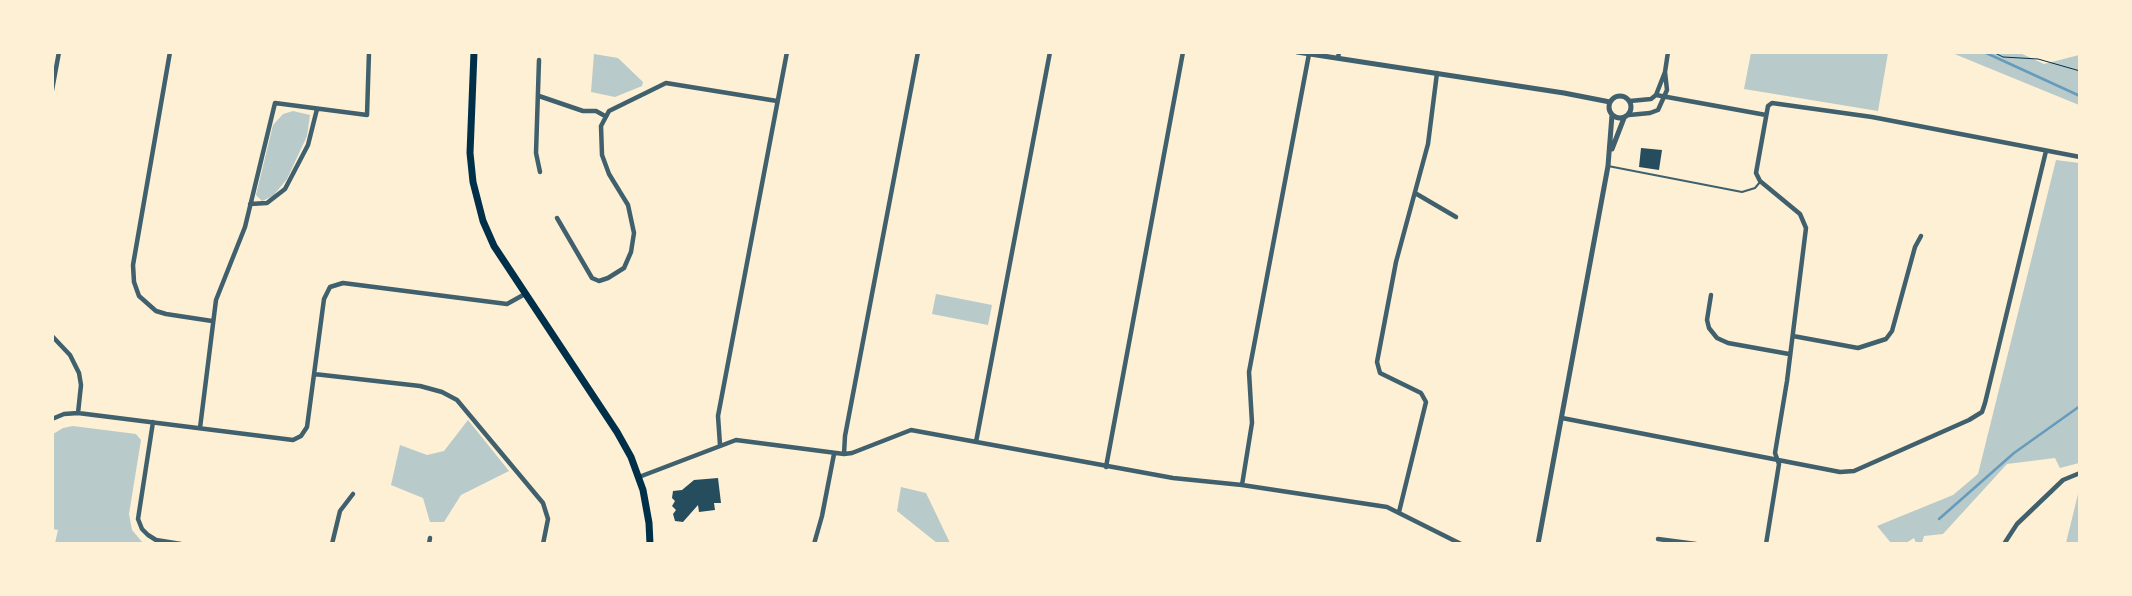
<!DOCTYPE html>
<html>
<head>
<meta charset="utf-8">
<style>
  body { margin:0 }
  #map { position:relative; width:2132px; height:596px; overflow:hidden; background:#fdf0d5; font-family:Karla,sans-serif }
  canvas { display:block }
  .frame { position:absolute; inset:0; border:54px solid #fdf0d5; pointer-events:none }
</style>
</head>
<body>
<div id="map">
<canvas width="2132" height="596"></canvas>
<div class="frame"></div>
</div>
<script>
const context = document.querySelector('canvas').getContext('2d');
context.lineJoin = 'round';
function fill(path, color) { context.fillStyle = color; context.fill(path, 'evenodd'); }
const poly = rows => new Path2D(rows.map(r => 'M' + r).join(''));
function stroke(path, color, width, dash) { context.strokeStyle = color; context.lineWidth = width; context.lineCap = dash ? 'butt' : 'round'; context.setLineDash(dash || []); context.stroke(path); }
fill(poly([
  [1751,53,1888,53,1878,111,1744,89],
  [1952,53,2020,53,2044,64,2079,55,2079,105],
  [594,54,618,58,643,82,642,86,615,97,591,92],
  [293,111,310,115,307,136,287,179,273,196,262,201,256,195,273,125,283,114],
  [2056,160,2079,163,2079,463,2060,468,2055,458,2007,464,1943,534,1924,536,1922,543,1916,543,1914,538,1906,543,1891,543,1877,526,1953,495,1978,474],
  [936,294,992,305,988,325,932,314],
  [468,420,509,471,461,495,444,522,430,522,423,498,391,485,400,445,427,455,444,451],
  [73,426,136,434,141,440,129,514,132,530,143,543,55,543,58,530,53,529,53,434,63,428],
  [901,487,926,493,950,543,937,543,897,511],
  [2079,490,2079,543,2066,543]
]), '#b9caca');
stroke(poly([
  [1984,52,2080,96],
  [1939,519,2014,453,2080,406]
]), '#669bbc', 2.5);
fill(poly([
  [1641,148,1662,150,1659,170,1639,167],
  [718,478,721,503,714,503,715,510,699,512,698,505,683,522,675,521,673,514,676,510,672,506,675,501,672,498,673,491,682,490,694,480]
]), '#264d5e');
stroke(poly([
  [1993,52,2003,57,2038,59,2080,71],
  [2080,425,2080,440],
  [2079,466,2080,460]
]), '#003049', 1);
stroke(poly([
  [1608,166,1742,192,1755,188,1760,182]
]), '#3f606c', 2);
stroke(poly([
  [170,52,133,265,134,282,139,296,156,311,166,314,212,321],
  [1338,58,1339,52],
  [539,60,536,153,540,172],
  [52,90,59,52],
  [1656,95,1665,72,1668,52],
  [539,96,583,111,596,111,605,116],
  [1630,101,1651,99,1656,95,1766,115],
  [1629,115,1650,113,1658,110,1667,90,1665,72],
  [1415,193,1456,217],
  [250,204,267,203,285,189,308,145,317,109],
  [557,218,592,278,599,281,608,278,624,268,631,252,634,233,628,205,609,174,602,155,601,126,609,111,666,83,777,101],
  [1711,295,1707,320,1709,328,1717,338,1728,343,1789,354],
  [52,336,70,355,79,373,81,385,78,413],
  [1793,336,1858,348,1886,339,1892,331,1915,247,1921,236],
  [314,374,420,386,442,392,457,400,543,503,548,519,543,544],
  [1562,418,1840,472,1854,471,1969,420,1982,412,1985,403,2046,151],
  [52,419,64,414,78,413,293,440,301,436,307,427,324,299,330,287,343,283,507,304,525,294],
  [153,422,138,519,142,529,148,535,156,540,181,544],
  [200,428,216,300,245,227,275,103,367,115,369,52],
  [976,442,1050,52],
  [720,445,718,416,787,52],
  [844,454,845,436,918,52],
  [1106,467,1183,52],
  [639,477,736,440,844,454,852,453,911,430,1173,478,1242,485,1387,507,1461,544],
  [1242,485,1252,423,1249,372,1309,54],
  [1399,512,1426,402,1421,393,1380,373,1377,362,1396,262,1428,144,1437,73],
  [1658,539,1696,544],
  [332,544,340,511,353,494],
  [429,544,430,538],
  [814,544,822,516,834,454],
  [1766,544,1779,464,1775,453,1787,381,1806,228,1800,214,1760,181,1756,173,1768,106,1772,103,1872,117,2080,157],
  [2004,544,2017,524,2063,480,2080,473]
]), '#3f606c', 4.5);
stroke(poly([
  [1297,52,1564,93,1610,102],
  '1609 107a11 11 0 1 1 22 0a11 11 0 1 1-22 0Z',
  [1612,149,1624,118],
  [1538,544,1608,166,1612,115]
]), '#3f606c', 5);
stroke(poly([
  [474,52,470,153,473,182,483,221,494,246,617,432,631,457,643,490,649,523,650,544]
]), '#003049', 7);
</script>
</body>
</html>
